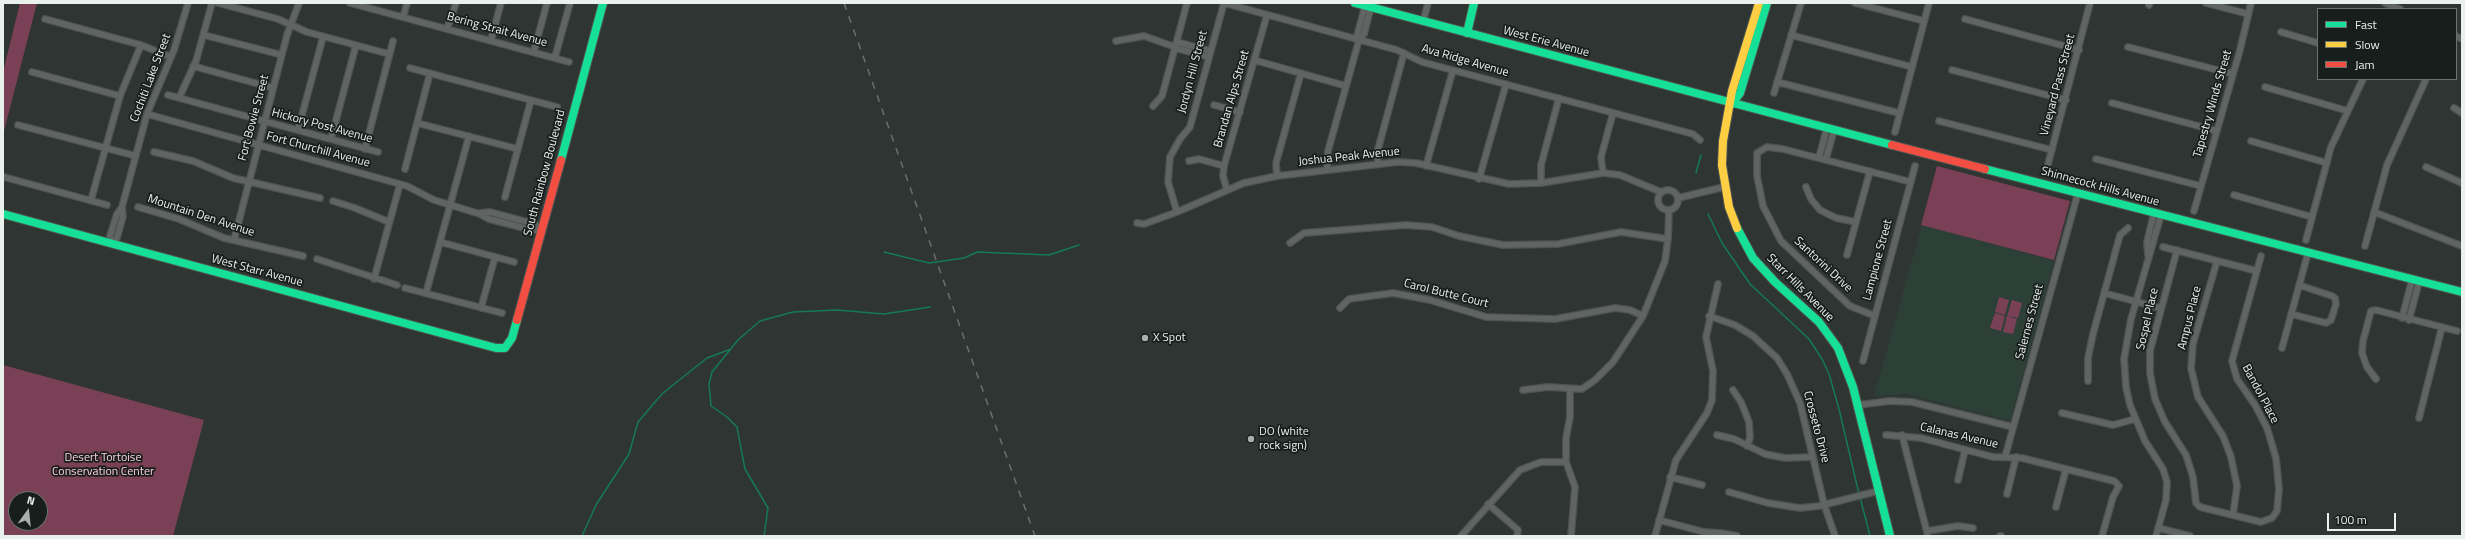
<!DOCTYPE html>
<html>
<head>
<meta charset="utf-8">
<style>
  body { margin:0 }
  #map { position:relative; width:2465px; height:539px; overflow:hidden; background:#2e3532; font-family:"Titillium Web",sans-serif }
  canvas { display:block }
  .frame { position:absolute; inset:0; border:4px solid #e9f1ed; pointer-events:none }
  .legend { position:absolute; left:2317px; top:8px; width:140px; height:72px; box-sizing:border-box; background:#181e1b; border:1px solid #6c726f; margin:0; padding:5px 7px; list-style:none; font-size:12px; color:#e9f1ed }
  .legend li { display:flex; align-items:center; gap:8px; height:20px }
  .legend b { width:20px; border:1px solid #6c726f }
  .north { position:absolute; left:8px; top:491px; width:40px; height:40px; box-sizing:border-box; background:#181e1b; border:1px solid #6c726f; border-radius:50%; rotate:15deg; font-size:11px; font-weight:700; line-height:16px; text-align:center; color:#e9f1ed }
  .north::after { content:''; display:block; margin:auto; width:14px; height:18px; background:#a8afac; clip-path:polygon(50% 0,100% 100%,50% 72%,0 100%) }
  .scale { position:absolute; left:2327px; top:513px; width:69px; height:18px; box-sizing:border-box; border:2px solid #e9f1ed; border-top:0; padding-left:5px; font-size:12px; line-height:14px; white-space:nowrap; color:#e9f1ed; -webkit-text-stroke:3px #181e1b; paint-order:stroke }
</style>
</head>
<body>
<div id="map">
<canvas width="2465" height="539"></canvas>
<div class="frame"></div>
<ul class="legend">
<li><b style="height:5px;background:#16e098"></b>Fast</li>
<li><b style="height:5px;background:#ffcf43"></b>Slow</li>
<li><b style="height:5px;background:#f24e42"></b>Jam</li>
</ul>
<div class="north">N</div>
<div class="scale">100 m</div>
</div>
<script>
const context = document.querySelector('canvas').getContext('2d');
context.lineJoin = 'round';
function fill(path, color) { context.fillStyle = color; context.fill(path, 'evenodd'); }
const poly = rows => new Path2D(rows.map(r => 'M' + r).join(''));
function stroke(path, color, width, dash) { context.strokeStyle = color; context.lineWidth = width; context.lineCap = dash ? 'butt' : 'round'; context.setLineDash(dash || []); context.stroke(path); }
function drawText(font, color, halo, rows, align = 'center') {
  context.font = font + ' "Titillium Web",sans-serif'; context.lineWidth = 3.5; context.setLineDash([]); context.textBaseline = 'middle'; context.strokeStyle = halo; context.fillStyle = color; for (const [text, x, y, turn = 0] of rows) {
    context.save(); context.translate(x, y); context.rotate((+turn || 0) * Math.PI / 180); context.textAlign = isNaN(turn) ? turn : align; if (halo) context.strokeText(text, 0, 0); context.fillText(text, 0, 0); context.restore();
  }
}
fill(poly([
  [1922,225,2054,261,2010,421,1906,394,1874,396]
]), '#2d4038');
fill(poly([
  [20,3,37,3,3,135,3,72],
  [1937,166,2070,201,2054,260,1921,225],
  [1999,297,2009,300,2005,315,1995,312],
  [2012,300,2022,303,2018,318,2007,316],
  [1995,313,2005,316,2001,331,1990,328],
  [2007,316,2017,319,2013,334,2003,332],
  [3,365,204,420,173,536,3,536],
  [16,499,40,499,40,523,16,523]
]), '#7a4055');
stroke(poly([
  [1696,173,1701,155],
  [1708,214,1722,243,1750,284,1809,339,1822,359,1829,374,1839,409,1859,494],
  [884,252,929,263,964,258,977,252,1049,255,1079,245],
  [1860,497,1870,536],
  [582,536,596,505,629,454,638,422,662,394,678,381,707,358,731,349],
  [764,536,768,508,745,469,737,427,727,417,711,406,709,384,712,372,738,340,760,321,793,312,837,310,884,314,930,307]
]), '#15795c', 1.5);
const street = poly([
  [218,3,278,19,307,32,389,54],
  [350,3,569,62],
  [1855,3,1924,21],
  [2206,3,2248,14],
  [2385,3,2400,9],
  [2149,5,2150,3],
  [403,17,407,3],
  [45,19,141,45,171,57],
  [1965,19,2079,50],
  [1423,22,1428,3],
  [447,29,456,3],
  [2281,32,2318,43],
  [204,35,282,55],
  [1791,35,1912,67],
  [2456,36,2462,39],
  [491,40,501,3],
  [1359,40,1357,36,1365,6],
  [1116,41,1144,36,1175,47],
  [1177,42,1211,51],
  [2128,47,2233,74],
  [1175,48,1209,57],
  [534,51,547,3],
  [555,57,570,3],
  [1254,60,1346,86],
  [193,66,273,88],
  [410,68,557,107],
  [1952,70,2066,100],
  [32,72,120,96],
  [1777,82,1899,113],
  [2265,87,2348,111],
  [1774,93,1801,3],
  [168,95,378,152],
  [179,98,196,61,212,3],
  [2112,103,2217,131],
  [1214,105,1240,112],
  [1153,106,1162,96,1187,3],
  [2454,108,2462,113],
  [147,114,407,186,434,200,480,214,489,219,532,230,542,230],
  [1939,121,2052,150],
  [417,123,518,149],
  [18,125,136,156],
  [298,130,323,37],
  [1895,132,1929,3],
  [331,139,356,45],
  [2251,141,2327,163],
  [365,149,393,41],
  [154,152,193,161,233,178,320,198],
  [1819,157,1827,128],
  [1826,159,1834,130],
  [2096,159,2201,186],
  [1189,161,1199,159,1224,166],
  [1378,164,1377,153,1404,53],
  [1426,166,1453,70],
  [2426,167,2462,183],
  [405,169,430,73],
  [1327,170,1328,151,1359,40,1364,34,1371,7],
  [2046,172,2090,3],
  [1603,173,1601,157,1613,113],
  [1277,176,1276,163,1301,73],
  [4,177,107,205],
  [1479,179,1506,84],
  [1541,183,1541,165,1559,98],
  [1806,187,1811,199,1820,210,1836,218,1856,222],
  [1227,190,1223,176,1224,166,1267,15],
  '1658 200a10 10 0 1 1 20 0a10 10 0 1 1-20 0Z',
  [2234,195,2312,217],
  [505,197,531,100],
  [1678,198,1724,187],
  [91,200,120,96,141,45],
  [333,201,355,208,389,222],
  [138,207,179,219,224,238,303,256],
  [2194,211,2240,50,2251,3],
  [1177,212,1168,182,1170,157,1180,139,1190,127,1224,3,1397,50,1422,62,1693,134,1700,140],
  [2374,212,2462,246],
  [480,213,490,212,535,224,542,230],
  [1137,223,1144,224,1177,212,1244,183,1277,176,1398,162,1416,163,1509,184,1541,183,1603,173,1620,175,1661,192],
  [234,240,287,35,299,3],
  [2306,240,2331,147,2363,79],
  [440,242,514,262],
  [1290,243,1304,233,1406,225,1432,227,1459,236,1503,245,1558,244,1621,232,1668,239],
  [112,244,117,238,123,216,122,207,147,114,174,50,188,3],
  [112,244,110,236,117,214,122,207],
  [2365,246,2387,165,2426,79],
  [2163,247,2257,271],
  [2177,250,2150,351,2150,373,2155,399,2165,422,2186,455,2193,477,2196,503,2200,507,2261,522,2272,518,2277,511,2279,489,2276,458,2267,428,2255,405,2237,379,2232,361,2261,256],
  [1847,255,1870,171],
  [2148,255,2147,242,2154,213],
  [317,259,397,285],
  [2217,261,2193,344,2191,368,2198,397,2223,436,2231,457,2237,486,2233,515],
  [374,279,400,184],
  [405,288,502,313],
  [426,293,469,136],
  [2104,293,2160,308],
  [481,308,495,257],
  [1340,308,1349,299,1393,293,1430,300,1486,317,1555,319,1615,308,1630,310,1643,316],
  [2291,314,2326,323,2331,320,2336,304,2335,298,2332,296,2299,285],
  [1709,316,1735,325,1753,336,1777,358,1787,374,1800,403,1824,504,1835,536],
  [1875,316,1850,306,1781,241,1763,206,1757,176,1757,153,1767,147,1783,149,1911,182],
  [2402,318,2412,280],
  [2409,320,2419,282],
  [2282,348,2308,253],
  [1863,361,1915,166],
  [2376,379,2367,367,2362,353,2363,341,2371,311,2376,310,2457,331],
  [2088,381,2088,358,2093,334,2120,235,2128,228],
  [1523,390,1548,387,1582,389,1595,380,1613,362,1643,316,1665,261,1668,239,1669,210],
  [1570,390,1570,417,1566,438,1566,462,1575,487,1571,536],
  [1733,390,1741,402,1749,422,1750,438,1747,446],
  [1858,405,1890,401,1912,402,2013,427],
  [2062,413,2113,425,2135,419],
  [2419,418,2442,327],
  [1717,435,1734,439,1765,454,1785,458,1813,457],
  [1886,435,1921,438,1993,457,2022,458,2114,481,2119,486,2113,497,2102,536],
  [1902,435,1928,536],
  [2005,457,2078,193],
  [1670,477,1702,485],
  [1958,480,1965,450],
  [1729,492,1768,503,1800,508,1819,506,1878,491],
  [2007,494,2016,457],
  [1488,504,1518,530,1517,536],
  [2056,507,2066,469],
  [1659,520,1704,532,1721,533,1737,536],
  [2158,528,2190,536],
  [1927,531,1958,526,1973,528],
  [1461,536,1520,470,1541,462,1566,462],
  [1655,536,1676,460,1707,413,1712,400,1713,371,1706,337,1718,284],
  [2000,536,2001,536],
  [2156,536,2166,500,2167,482,2163,469,2145,441,2130,405,2126,387,2124,359,2131,319,2161,215]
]);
const fast = poly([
  [1355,3,1892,145],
  [1467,33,1474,3],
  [1732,104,1740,93,1767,3],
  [561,160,603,3],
  [1985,169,2462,292],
  [3,214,496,348,505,348,512,338,517,320],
  [1737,228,1753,258,1775,282,1819,322,1838,348,1853,387,1890,536]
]);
const slow = poly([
  [1737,228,1729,207,1722,165,1723,141,1732,91,1759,3]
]);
const jam = poly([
  [1892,145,1985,169],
  [517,320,561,160]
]);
stroke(street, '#4d5350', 8);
stroke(fast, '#4d5350', 10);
stroke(slow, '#4d5350', 10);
stroke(jam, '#4d5350', 10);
stroke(street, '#606563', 5.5);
stroke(fast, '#16e098', 8);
stroke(slow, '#ffcf43', 8);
stroke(jam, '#f24e42', 8);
stroke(poly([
  [844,3,1035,536]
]), '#6b706e', 1.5, [7, 7]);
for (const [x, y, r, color] of [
  [1145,338,4,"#a8afac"],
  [1251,439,4,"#a8afac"]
]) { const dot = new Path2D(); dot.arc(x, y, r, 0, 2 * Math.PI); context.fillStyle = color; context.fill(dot); stroke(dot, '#181e1b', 1.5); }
drawText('12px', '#e9f1ed', '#181e1b', [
  ["Bering Strait Avenue",497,30,15],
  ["West Erie Avenue",1546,42,15],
  ["Ava Ridge Avenue",1465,61,16],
  ["Jordyn Hill Street",1193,72,-75],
  ["Cochiti Lake Street",151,78,-69],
  ["Vineyard Pass Street",2058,85,-75],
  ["Brandan Alps Street",1232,99,-74],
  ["Tapestry Winds Street",2213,104,-74],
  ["Fort Bowie Street",254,118,-75],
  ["Hickory Post Avenue",322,126,15],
  ["Fort Churchill Avenue",318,150,15],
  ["Joshua Peak Avenue",1349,157,-6],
  ["South Rainbow Boulevard",545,173,-75],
  ["Shinnecock Hills Avenue",2100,187,15],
  ["Mountain Den Avenue",201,216,18],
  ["Lampione Street",1878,260,-75],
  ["Santorini Drive",1823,265,43],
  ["West Starr Avenue",257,271,15],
  ["Starr Hills Avenue",1800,288,45],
  ["Carol Butte Court",1446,294,14],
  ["Ampus Place",2190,318,-76],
  ["Sospel Place",2148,319,-77],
  ["Salernes Street",2030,322,-75],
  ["Bandol Place",2260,394,62],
  ["Crosseto Drive",1816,427,75],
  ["Calanas Avenue",1959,436,13]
]);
drawText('12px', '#e9f1ed', '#181e1b', [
  ["X Spot",1153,338],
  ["DO (white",1259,432],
  ["rock sign)",1259,446]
], 'left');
drawText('12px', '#fed0de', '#181e1b', [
  ["Desert Tortoise",103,458],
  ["Conservation Center",103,472]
]);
</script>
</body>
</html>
